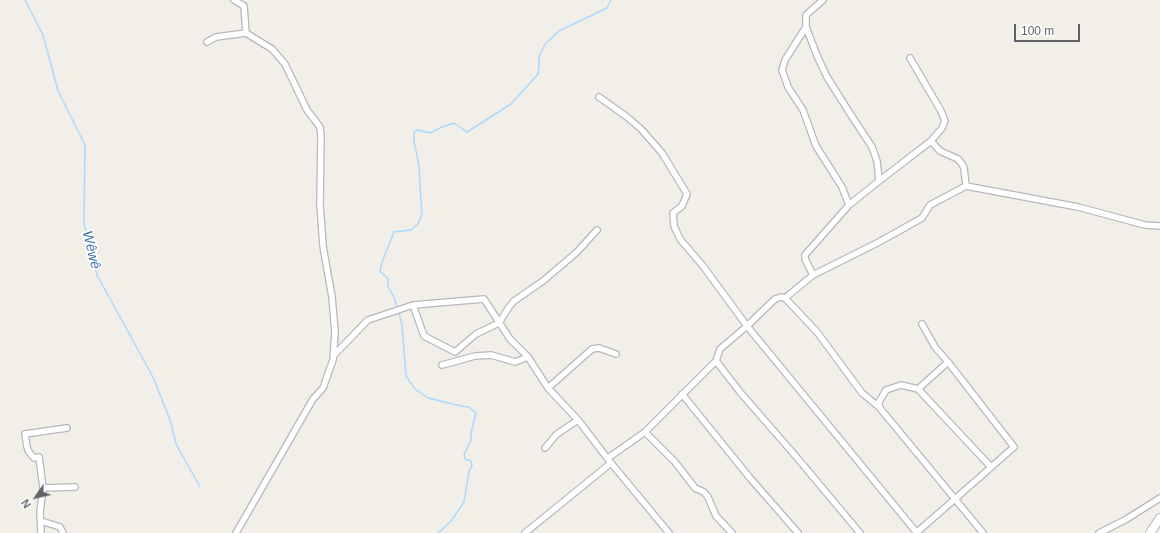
<!DOCTYPE html>
<html>
<head>
<meta charset="utf-8">
<style>
  body { margin:0 }
  #map { position:relative; width:1160px; height:533px; overflow:hidden; background:#f1efe8; font-family:Arial,sans-serif }
  canvas { display:block }
  .north { position:absolute; left:16px; top:477px; width:40px; height:40px; -webkit-text-stroke:3px #fff; paint-order:stroke; rotate:236deg; font-size:11px; font-weight:700; line-height:16px; text-align:center; color:#5f6368 }
  .north::after { content:''; display:block; margin:auto; width:14px; height:18px; background:#5f6368; clip-path:polygon(50% 0,100% 100%,50% 72%,0 100%) }
  .scale { position:absolute; left:1014px; top:24px; width:66px; height:18px; box-sizing:border-box; border:2px solid #5f6368; border-top:0; padding-left:5px; font-size:12px; line-height:14px; white-space:nowrap; color:#5f6368; -webkit-text-stroke:3px #fff; paint-order:stroke }
</style>
</head>
<body>
<div id="map">
<canvas width="1160" height="533"></canvas>
<div class="north">N</div>
<div class="scale">100 m</div>
</div>
<script>
const context = document.querySelector('canvas').getContext('2d');
context.lineJoin = 'round';
const poly = rows => new Path2D(rows.map(r => 'M' + r).join(''));
function stroke(path, color, width, dash) { context.strokeStyle = color; context.lineWidth = width; context.lineCap = dash ? 'butt' : 'round'; context.setLineDash(dash || []); context.stroke(path); }
function drawText(font, color, halo, rows, align = 'center') {
  context.font = font + ' Arial,sans-serif'; context.lineWidth = 3.5; context.setLineDash([]); context.textBaseline = 'middle'; context.strokeStyle = halo; context.fillStyle = color; for (const [text, x, y, turn = 0] of rows) {
    context.save(); context.translate(x, y); context.rotate((+turn || 0) * Math.PI / 180); context.textAlign = isNaN(turn) ? turn : align; if (halo) context.strokeText(text, 0, 0); context.fillText(text, 0, 0); context.restore();
  }
}
stroke(poly([
  [25,0,43,35,58,91,85,145,84,223,97,275,154,379,171,423,176,444,200,487],
  [397,307,394,297,388,287,388,279,380,271,382,262,394,232,411,230,418,224,422,214,420,185,419,166,414,141,414,132,418,130,430,133,442,127,454,123,467,132,511,104,538,74,539,66,539,57,545,44,559,31,607,8,611,0],
  [399,313,402,325,406,376,415,389,428,398,461,406,469,407,476,413,471,433,471,440,464,455,465,459,471,461,472,465,469,472,464,502,451,521,438,533]
]), '#aadaff', 1.5);
const street = poly([
  [234,0,244,6,246,33,272,49,285,64,307,110,320,127,321,137,320,204,323,246,332,297,335,332,333,360,323,388,313,399,236,533],
  [823,0,806,15,806,27,785,60,782,70,788,87,803,110,816,146,842,187,849,205],
  [806,27,818,58,827,77,851,115,872,147,877,161,879,181],
  [207,42,216,37,246,33],
  [599,97,627,117,641,129,662,153,687,194,682,206,673,213,674,226,680,239,703,266,747,326,917,533],
  [966,186,1078,207,1145,225,1160,226],
  [813,275,879,242,922,218,930,205,966,186,964,168,962,164,958,159,940,151,931,141],
  [785,298,817,332,862,393,879,407,955,499,916,533],
  [413,305,424,336,455,352,476,334,499,323,509,307,514,301,543,281,577,252,597,230],
  [922,324,935,347,948,362],
  [334,355,368,320,413,305,484,299,510,339,528,357,548,388,578,420,611,463,669,533],
  [442,365,475,356,491,355,515,362,528,357],
  [548,388,592,349,599,348,616,354],
  [918,389,991,467],
  [682,394,750,478,798,533],
  [879,407,879,402,886,390,901,385,918,389,948,362,1014,447,955,499,983,533],
  [645,432,675,462,695,488,704,492,708,497,716,516,732,533],
  [545,448,557,434,578,420],
  [608,458,645,432,716,361],
  [43,488,75,487],
  [41,521,60,527,63,533],
  [41,533,40,512,43,488,39,457,34,458,29,452,27,447,25,434,67,428],
  [525,533,611,463],
  [860,533,799,460,740,392,716,361,720,349,747,326,775,299,781,297,785,298,813,275,805,259,805,255,849,205,879,181,931,141,942,128,945,121,941,111,910,58],
  [1099,533,1125,520,1160,498]
]);
const secondary = poly([
  [1150,533,1160,518]
]);
stroke(street, '#b5b8bc', 8);
stroke(secondary, '#b6babf', 10);
stroke(street, '#fff', 5.5);
stroke(secondary, '#fff', 8);
drawText('italic 14px', '#4174aa', '#fff', [
  ["Wêwê",91,250,76]
]);
</script>
</body>
</html>
